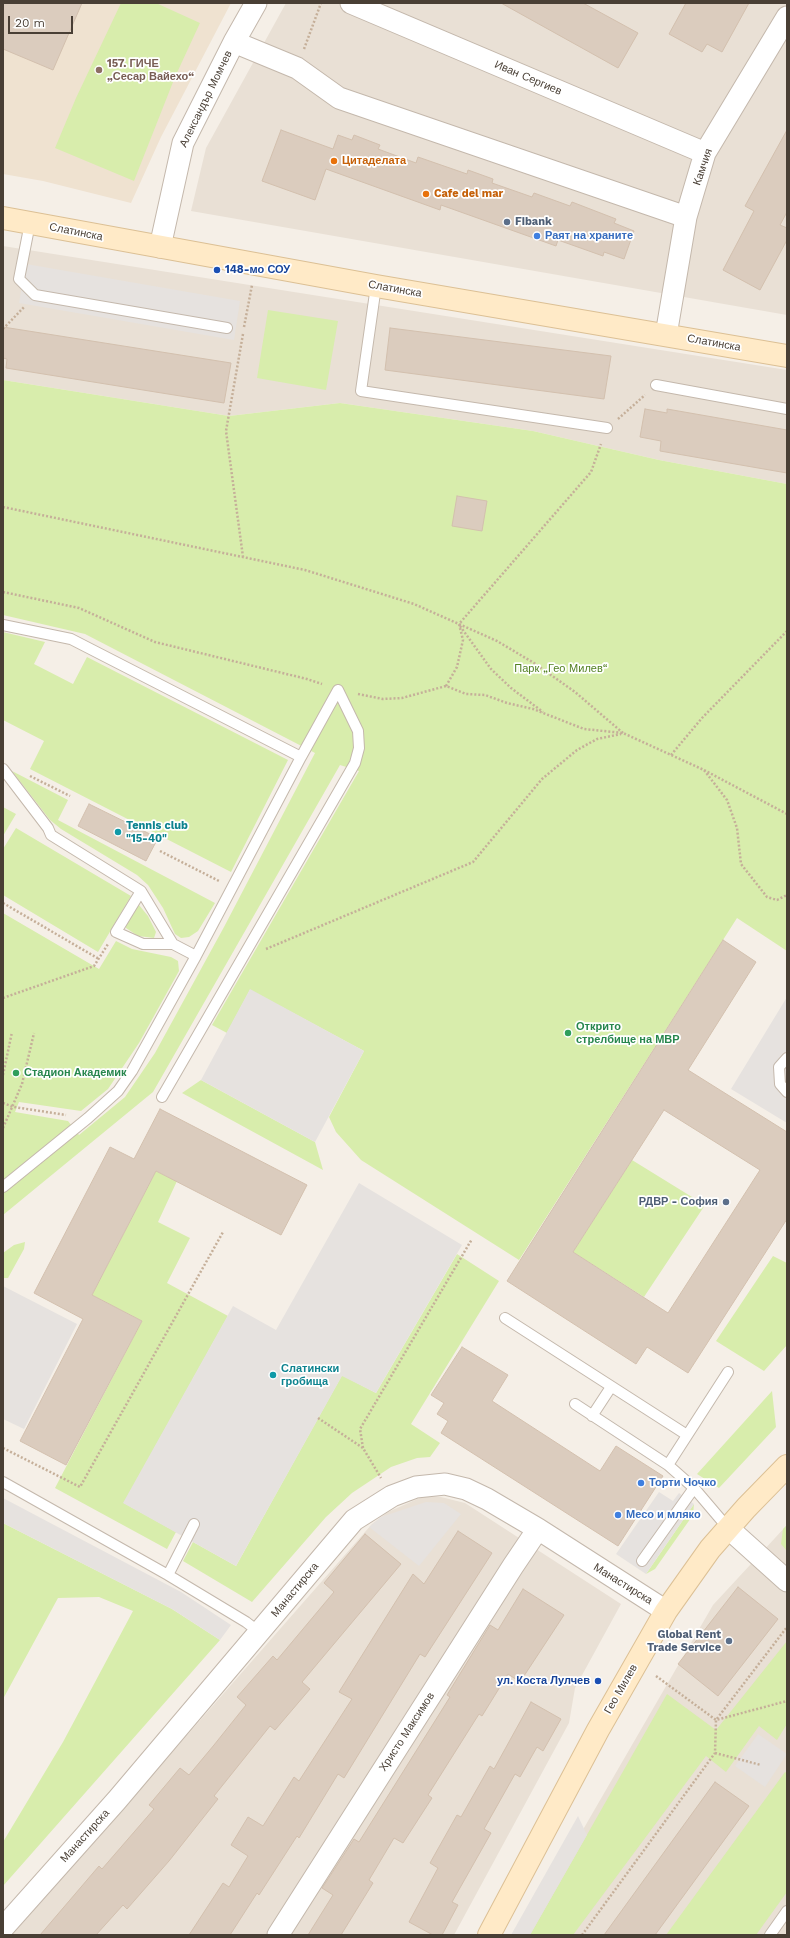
<!DOCTYPE html>
<html>
<head>
<meta charset="utf-8">
<style>
  body { margin:0 }
  #map { position:relative; width:790px; height:1938px; overflow:hidden; background:#f5efe7; font-family:"Work Sans",sans-serif }
  canvas { display:block }
  .frame { position:absolute; inset:0; border:4px solid #493f35; pointer-events:none }
  .scale { position:absolute; left:8px; top:16px; width:65px; height:18px; box-sizing:border-box; border:2px solid #493f35; border-top:0; padding-left:5px; font-size:12px; line-height:14px; white-space:nowrap; color:#493f35; -webkit-text-stroke:3px #fff; paint-order:stroke }
</style>
</head>
<body>
<div id="map">
<canvas width="790" height="1938"></canvas>
<div class="frame"></div>
<div class="scale">20 m</div>
</div>
<script>
const context = document.querySelector('canvas').getContext('2d');
context.lineJoin = 'round';
function fill(path, color) { context.fillStyle = color; context.fill(path, 'evenodd'); }
const poly = rows => new Path2D(rows.map(r => 'M' + r).join(''));
function stroke(path, color, width, dash) { context.strokeStyle = color; context.lineWidth = width; context.lineCap = dash ? 'butt' : 'round'; context.setLineDash(dash || []); context.stroke(path); }
function drawText(font, color, halo, rows, align = 'center') {
  context.font = font + ' "Work Sans",sans-serif'; context.lineWidth = 3.5; context.setLineDash([]); context.textBaseline = 'middle'; context.strokeStyle = halo; context.fillStyle = color; for (const [text, x, y, turn = 0] of rows) {
    context.save(); context.translate(x, y); context.rotate((+turn || 0) * Math.PI / 180); context.textAlign = isNaN(turn) ? turn : align; if (halo) context.strokeText(text, 0, 0); context.fillText(text, 0, 0); context.restore();
  }
}
fill(poly([
  [286,3,787,3,787,315,191,211,206,148],
  [3,246,787,370,787,484,659,460,533,431,340,403,229,416,3,380],
  [424,1496,441,1497,465,1503,621,1604,575,1688,569,1723,454,1935,12,1935,372,1524,388,1512],
  [787,1525,787,1935,522,1935,713,1605]
]), '#e9e0d5');
fill(poly([
  [3,3,231,3,161,137,131,203,43,181,3,174]
]), '#efe2d0');
fill(poly([
  [121,3,156,3,200,23,175,77,134,181,55,148,76,98],
  [268,310,338,321,326,390,257,378],
  [3,380,229,416,340,403,533,431,659,460,787,484,787,951,737,918,519,1260,361,1160,336,1132,329,1117,364,1051,250,990,227,1033,212,1025,359,771,340,765,153,1092,3,1215,3,913,99,969,116,941,132,949,171,957,178,961,179,971,139,1043,108,1089,81,1111,19,1102,15,1112,68,1121,79,1135,125,1097,155,1053,224,927,315,753,85,634,3,615],
  [3,632,45,642,34,664,73,684,87,657,288,760,231,872,30,769,44,741,3,720],
  [12,771,68,800,58,820,215,903,198,931,189,937,181,938,175,934,163,908,148,885,137,875,61,829,50,820],
  [3,807,16,814,3,836],
  [16,828,131,896,98,952,3,895,3,849],
  [139,905,148,916,156,932,154,938,138,936,126,928,125,924,136,908],
  [201,1080,315,1142,323,1170,182,1093],
  [632,1160,705,1205,644,1297,573,1252],
  [156,1171,177,1181,158,1222,190,1238,167,1283,228,1316,124,1503,176,1532,167,1549,55,1488,142,1321,92,1295],
  [25,1242,24,1249,8,1278,3,1278,3,1253,14,1245],
  [457,1254,499,1281,411,1424,440,1443,430,1457,417,1458,391,1467,352,1493,326,1517,252,1602,183,1561,193,1542,236,1566,342,1375,376,1393],
  [773,1256,787,1263,787,1345,764,1371,716,1341],
  [772,1391,776,1427,719,1488,697,1474],
  [694,1504,693,1515,655,1569,646,1574],
  [3,1523,172,1609,220,1640,3,1886,3,1842,63,1742,133,1611,99,1597,58,1598,3,1699],
  [787,1525,787,1551,781,1544,783,1529],
  [787,1641,787,1724,777,1740,759,1726,726,1772,706,1756,573,1935,530,1935,667,1694,716,1730],
  [785,1772,787,1773,787,1892,756,1935,666,1935]
]), '#d8edac');
fill(poly([
  [26,264,240,301,234,340,19,303],
  [250,989,364,1051,315,1142,201,1080],
  [787,997,787,1123,731,1089],
  [359,1183,462,1245,376,1393,342,1376,236,1566,123,1503,233,1306,276,1330],
  [3,1286,77,1324,24,1429,3,1419],
  [659,1492,673,1501,679,1493,694,1504,646,1574,616,1554],
  [3,1498,181,1592,231,1625,220,1640,172,1609,3,1523],
  [426,1502,444,1503,461,1514,419,1566,369,1527,381,1517],
  [758,1734,787,1754,765,1787,735,1766],
  [578,1816,587,1835,530,1935,511,1935]
]), '#e6e2df');
const building = poly([
  [3,3,82,3,53,70,3,49,3,3],
  [501,3,583,3,638,33,618,68,501,3],
  [686,3,749,3,722,52,707,44,702,52,669,34,686,3],
  [281,130,333,149,338,135,352,140,354,135,380,145,378,149,416,163,418,157,467,174,468,170,493,179,492,183,532,197,534,193,570,206,572,202,616,219,614,223,634,231,624,259,604,252,603,256,558,240,556,246,441,205,440,210,326,169,315,200,262,181,281,130],
  [787,130,787,212,780,225,787,228,787,240,760,290,723,270,754,211,745,206,787,130],
  [3,327,231,363,224,403,6,368,7,359,3,358,3,327],
  [390,328,611,356,604,399,385,370,390,328],
  [645,409,667,413,667,409,787,430,787,473,660,451,661,441,640,437,645,409],
  [457,496,487,501,482,531,452,526,457,496],
  [89,804,158,838,146,861,78,826,89,804],
  [723,940,756,962,688,1070,787,1132,787,1219,688,1373,647,1347,636,1364,507,1281,723,940],
  [664,1110,760,1170,668,1313,573,1252,664,1110],
  [160,1109,307,1185,281,1235,156,1171,92,1295,142,1321,66,1465,20,1441,83,1319,34,1293,110,1147,134,1159,160,1109],
  [462,1347,508,1375,492,1401,600,1471,616,1446,663,1476,618,1546,441,1433,448,1421,437,1414,444,1403,431,1395,462,1347],
  [458,1531,492,1553,425,1657,420,1654,344,1778,338,1774,299,1838,297,1836,259,1895,257,1893,230,1935,189,1935,223,1883,229,1887,248,1856,231,1845,248,1817,263,1826,294,1777,299,1781,352,1699,339,1692,413,1574,424,1584,458,1531],
  [365,1534,401,1564,302,1682,310,1689,275,1730,270,1726,214,1796,218,1799,169,1861,127,1909,123,1905,96,1935,40,1935,99,1866,102,1869,154,1809,149,1805,180,1768,189,1775,214,1745,246,1705,237,1697,273,1656,277,1660,334,1592,324,1583,365,1534],
  [738,1587,778,1619,718,1696,678,1664,738,1587],
  [523,1589,564,1615,520,1682,508,1674,482,1716,479,1714,428,1795,432,1798,403,1843,394,1838,369,1880,373,1883,341,1935,308,1935,333,1895,322,1888,326,1882,354,1839,359,1842,450,1697,447,1695,490,1625,498,1630,523,1589],
  [531,1702,561,1719,543,1751,537,1747,520,1777,515,1774,484,1829,491,1833,452,1902,458,1905,442,1935,433,1935,409,1922,438,1868,430,1863,457,1815,461,1817,490,1766,494,1769,531,1702],
  [715,1782,749,1806,655,1935,604,1935,715,1782]
]);
fill(building, '#dbccbe');
stroke(building, '#d3c0ae', 1);
const lane = poly([
  [30,223,19,279,35,295,227,328],
  [376,286,361,391,607,428],
  [656,385,787,409],
  [3,625,71,639,301,757,196,956,132,1071,118,1091,88,1118,3,1187],
  [301,757,338,690],
  [3,769,48,828,51,835,141,891,173,944,196,956],
  [141,891,116,932,143,944,173,944],
  [787,1058,779,1067,780,1084,787,1092],
  [162,1097,355,763,359,748,358,731,338,690],
  [505,1318,687,1435],
  [575,1404,668,1465,694,1488,728,1528],
  [592,1416,611,1387],
  [668,1465,728,1372],
  [3,1482,168,1575,246,1622,259,1632],
  [642,1561,694,1488],
  [168,1575,194,1524],
  [770,1935,787,1911]
]);
const street = poly([
  [351,3,705,153],
  [234,42,297,68,339,98,686,217],
  [160,247,183,143,234,42,256,3],
  [666,335,686,217,705,153,787,17],
  [728,1528,787,1581],
  [3,1928,117,1800,354,1520,392,1496,416,1487,445,1484,466,1489,487,1499,538,1529,666,1611],
  [278,1935,513,1566,538,1529]
]);
const secondary = poly([
  [3,218,376,286,787,356],
  [489,1935,598,1730,666,1611,710,1549,746,1508,787,1466]
]);
stroke(lane, '#c4b8ac', 12);
stroke(street, '#c4b8ac', 23);
stroke(secondary, '#dcc095', 24);
stroke(poly([
  [304,49,321,3],
  [244,327,252,285],
  [3,329,25,306],
  [243,334,226,431,243,557],
  [618,419,645,395],
  [3,507,305,570,414,604,497,641,534,663,575,692,623,733],
  [3,592,79,608,155,642,307,679,322,684],
  [460,626,491,669,511,688,543,712],
  [446,686,457,667,463,640,459,624,591,472,601,444],
  [358,694,383,699,402,698,446,686,466,694,485,695,507,703,533,709,584,729,623,733,704,770,727,800,737,828,741,864,767,897,777,900,787,895],
  [671,755,702,718,787,631],
  [704,770,787,814],
  [30,776,70,796],
  [160,851,219,881],
  [3,903,99,959],
  [266,949,473,862,542,779,577,750,597,739,621,734],
  [3,998,94,966,108,944],
  [3,1075,12,1032],
  [3,1103,14,1107,66,1115],
  [3,1128,22,1084,34,1033],
  [318,1418,363,1448,381,1478],
  [3,1448,80,1487,223,1232],
  [363,1448,360,1429,472,1239],
  [656,1676,716,1720,787,1701],
  [715,1753,761,1765],
  [582,1935,715,1753,716,1720,787,1627]
]), '#c5af99', 2.5, [2, 2]);
stroke(lane, '#fff', 10);
stroke(street, '#fff', 21);
stroke(secondary, '#ffeac7', 22);
for (const [x, y, r, color] of [
  [99,70,4,"#8d6e63"],
  [334,161,4,"#e8710a"],
  [426,194,4,"#e8710a"],
  [507,222,4,"#5c6f8a"],
  [537,236,4,"#3f7fe0"],
  [217,270,4,"#1a4fb4"],
  [118,832,4,"#0f9aa8"],
  [568,1033,4,"#2e9e5b"],
  [16,1073,4,"#2e9e5b"],
  [726,1202,4,"#5c6f8a"],
  [273,1375,4,"#0f9aa8"],
  [641,1483,4,"#3f7fe0"],
  [618,1515,4,"#3f7fe0"],
  [729,1641,4,"#5c6f8a"],
  [598,1681,4,"#1a4fb4"]
]) { const dot = new Path2D(); dot.arc(x, y, r, 0, 2 * Math.PI); context.fillStyle = color; context.fill(dot); stroke(dot, '#fff', 1.5); }
drawText('bold 11px', '#785e54', '#fff', [
  ["157. ГИЧЕ",107,64],
  ["„Сесар Вайехо“",107,77]
], 'left');
drawText('11px', '#493f35', '#fff', [
  ["Иван Сергиев",528,78,23],
  ["Александър Момчев",206,99,-64],
  ["Камчия",703,167,-71],
  ["Слатинска",76,232,11],
  ["Слатинска",395,289,10],
  ["Слатинска",714,343,10],
  ["Манастирска",623,1584,32],
  ["Манастирска",295,1590,-50],
  ["Гео Милев",621,1689,-60],
  ["Христо Максимов",407,1732,-57],
  ["Манастирска",85,1836,-48]
]);
drawText('bold 11px', '#c56008', '#fff', [
  ["Цитаделата",342,161],
  ["Cafe del mar",434,194]
], 'left');
drawText('bold 11px', '#4e5e75', '#fff', [
  ["Fibank",515,222,"left"],
  ["РДВР - София",718,1202],
  ["Global Rent",721,1635],
  ["Trade Service",721,1648]
], 'right');
drawText('bold 11px', '#366cbe', '#fff', [
  ["Раят на храните",545,236],
  ["Торти Чочко",649,1483],
  ["Месо и мляко",626,1515]
], 'left');
drawText('bold 11px', '#164399', '#fff', [
  ["148-мо СОУ",225,270],
  ["ул. Коста Лулчев",590,1681,"right"]
], 'left');
drawText('11px', '#538123', '#fff', [
  ["Парк „Гео Милев“",561,669]
]);
drawText('bold 11px', '#0d838f', '#fff', [
  ["Tennis club",126,826],
  ["\"15-40\"",126,839],
  ["Слатински",281,1369],
  ["гробища",281,1382]
], 'left');
drawText('bold 11px', '#27864d', '#fff', [
  ["Открито",576,1027],
  ["стрелбище на МВР",576,1040],
  ["Стадион Академик",24,1073]
], 'left');
</script>
</body>
</html>
